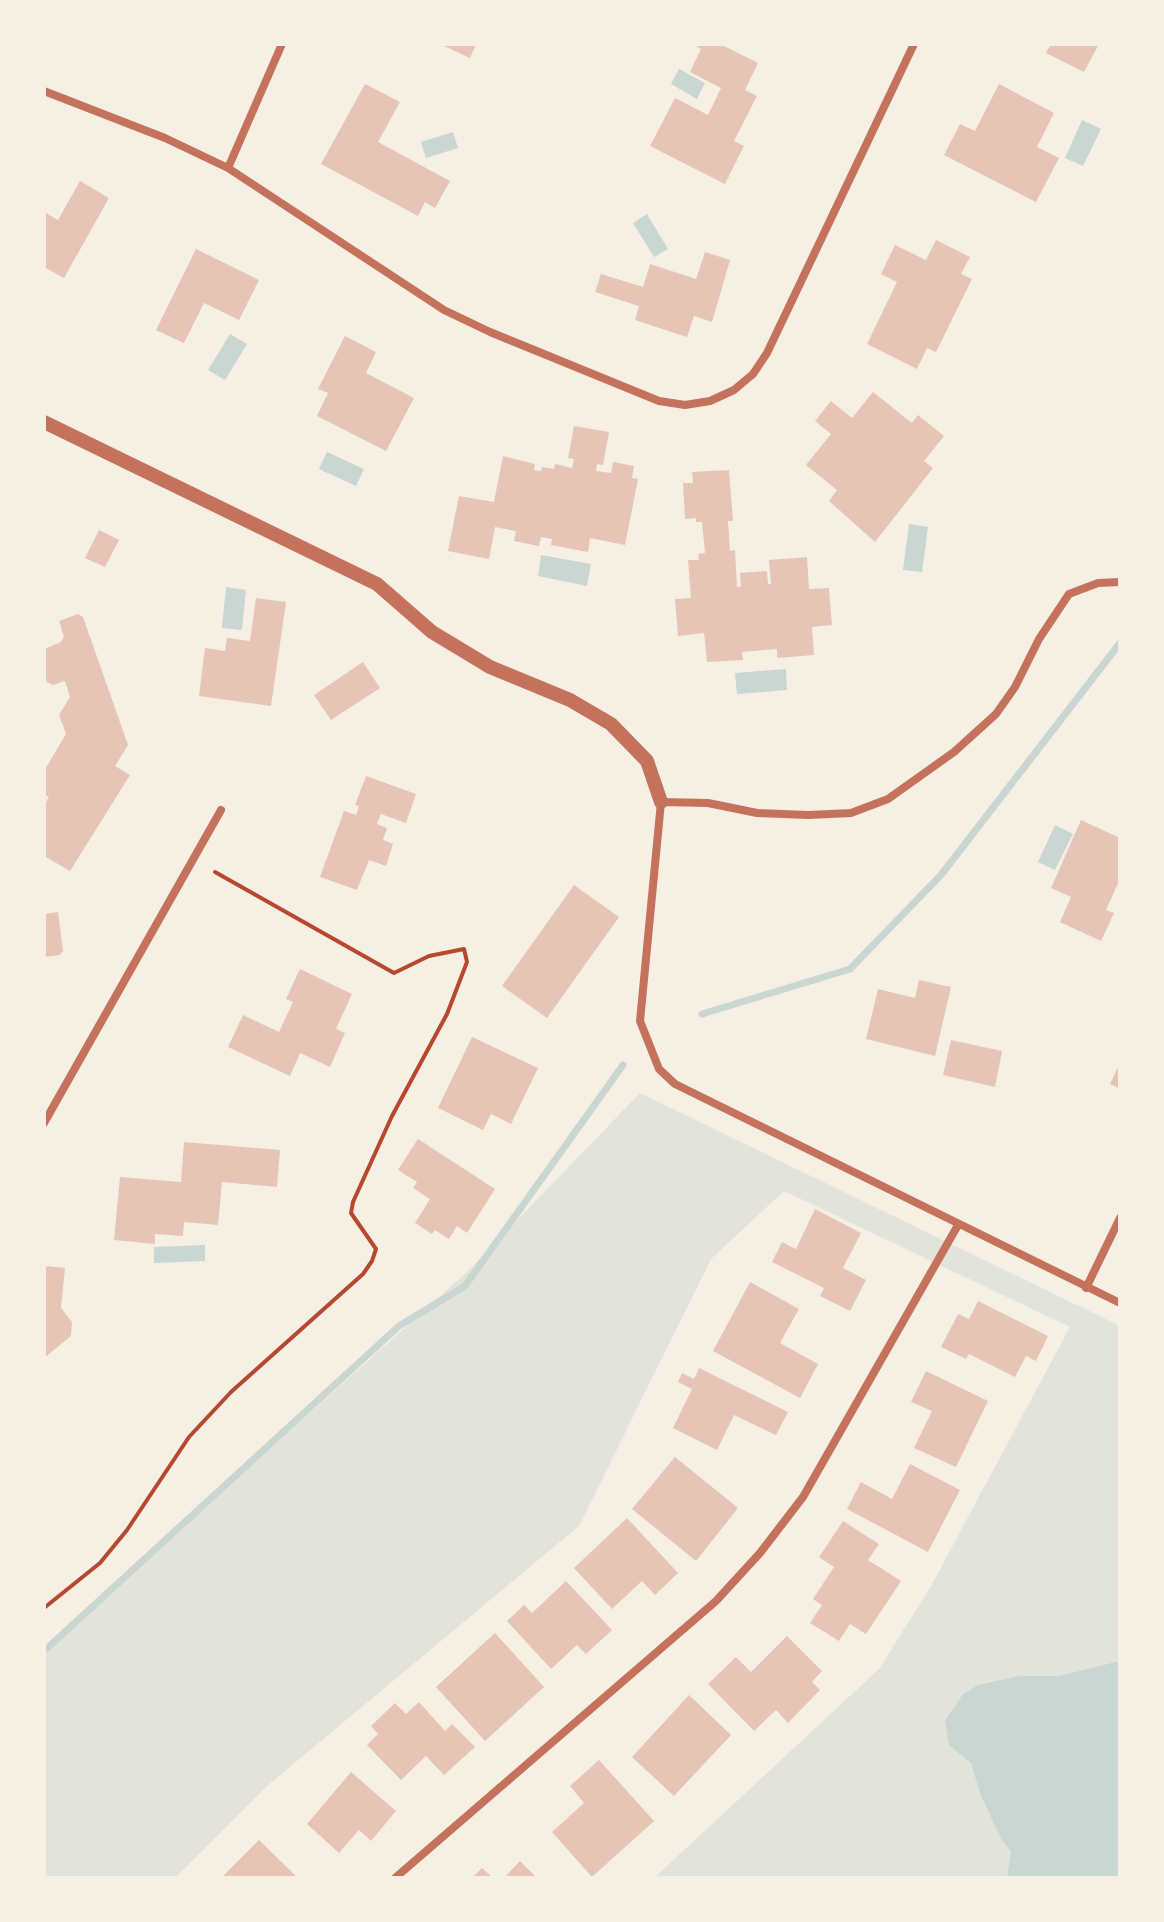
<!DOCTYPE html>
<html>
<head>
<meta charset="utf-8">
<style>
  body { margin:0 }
  #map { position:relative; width:1164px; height:1922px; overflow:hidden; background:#f6efe4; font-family:"Alegreya Sans",sans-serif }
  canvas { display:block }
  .frame { position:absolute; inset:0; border:46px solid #f6efe4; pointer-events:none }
</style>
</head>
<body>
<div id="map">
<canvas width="1164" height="1922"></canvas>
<div class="frame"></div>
</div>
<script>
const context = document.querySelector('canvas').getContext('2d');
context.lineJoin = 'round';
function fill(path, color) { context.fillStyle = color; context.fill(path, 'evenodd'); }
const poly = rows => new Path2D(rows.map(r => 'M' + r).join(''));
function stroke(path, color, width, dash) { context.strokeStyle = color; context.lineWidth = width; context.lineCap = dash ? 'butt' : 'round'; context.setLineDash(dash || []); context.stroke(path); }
fill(poly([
  [640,1093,1120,1326,1120,1878,654,1878,879,1669,931,1586,1070,1327,784,1191,711,1259,579,1526,267,1786,175,1878,44,1878,44,1648,56,1640,468,1271]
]), '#e2e4dc');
fill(poly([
  [679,69,705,83,697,99,671,84],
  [1082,120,1101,129,1083,166,1065,158],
  [453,132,458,148,426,158,421,142],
  [647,214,668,249,654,257,633,223],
  [230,334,247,344,225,380,208,370],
  [327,452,364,469,356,486,319,469],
  [909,524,928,527,922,572,903,570],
  [541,555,591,564,587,586,538,576],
  [226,587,246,590,242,630,222,628],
  [786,669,787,690,737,694,735,673],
  [1055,825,1073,834,1055,870,1038,862],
  [205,1245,205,1261,154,1263,154,1247],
  [1120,1661,1120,1878,1007,1878,1011,1851,1002,1840,981,1796,971,1763,949,1745,945,1721,963,1694,978,1685,1019,1676,1059,1676]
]), '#c9d6d2');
stroke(poly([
  [702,1014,850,969,941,875,1120,643],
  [44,1651,399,1326,465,1286,623,1065]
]), '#c9d6d2', 7);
fill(poly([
  [440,44,476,44,470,58],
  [692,44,720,44,758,63,745,90,757,96,734,141,744,146,725,184,650,146,675,98,708,115,721,88,690,72,701,49],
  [1051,44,1099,44,1084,72,1046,53],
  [365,84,400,102,378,142,450,181,435,208,425,202,418,216,321,164],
  [999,84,1054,113,1037,147,1059,158,1036,202,944,155,960,124,975,131],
  [80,181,109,198,64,278,44,267,44,212,58,220],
  [936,240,970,257,961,274,972,279,936,352,927,348,917,369,867,344,897,282,881,274,895,245,926,260],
  [196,249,259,280,239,320,204,303,184,343,156,330],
  [705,252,730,260,712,322,694,316,687,337,635,320,639,306,595,292,601,274,643,287,650,264,696,279],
  [345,336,376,352,366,373,414,398,386,451,317,416,328,393,318,389],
  [873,392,912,423,918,415,944,436,924,461,933,468,875,542,829,501,837,490,806,465,831,434,815,421,831,401,852,418],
  [574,426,609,432,603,465,597,464,596,471,611,473,613,462,634,466,632,478,638,479,625,545,590,538,588,552,551,545,552,539,541,537,539,546,514,541,516,531,495,527,489,559,448,551,459,496,494,502,503,456,535,464,534,470,541,471,542,467,554,469,555,464,572,468,574,459,568,458],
  [729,470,733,521,728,521,730,551,735,550,737,587,741,586,740,573,767,571,768,584,771,584,769,560,807,557,809,589,829,588,832,625,812,627,814,655,777,658,777,649,742,652,743,660,707,662,704,633,678,636,675,599,691,598,688,560,699,560,698,554,705,553,702,522,696,522,696,518,685,519,683,483,693,483,692,472],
  [99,530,119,540,105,567,85,558],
  [256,598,286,602,271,706,199,696,205,648,225,651,227,638,250,641],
  [78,614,83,617,128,745,115,766,130,775,70,871,44,856,44,805,49,797,44,794,44,771,66,734,59,715,70,697,65,681,53,685,47,682,44,674,44,649,61,642,64,637,59,621],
  [363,662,380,688,331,720,314,695],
  [366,776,416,794,406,823,381,814,377,824,387,828,383,840,393,844,386,866,369,860,357,890,320,877,344,811,356,815,359,806,355,805],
  [1081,820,1120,838,1120,879,1106,910,1114,913,1101,941,1060,922,1071,897,1051,888],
  [574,885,619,917,547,1018,502,986],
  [58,912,63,951,60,955,44,957,44,914],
  [300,969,352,994,336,1029,345,1033,330,1067,300,1053,290,1076,228,1047,243,1015,279,1032,293,1002,286,999],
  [919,980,951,987,935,1056,866,1039,878,989,915,998],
  [472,1037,538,1068,511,1124,491,1114,483,1130,438,1108],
  [951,1040,1002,1051,995,1087,943,1075],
  [1120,1063,1120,1089,1110,1084],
  [418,1139,495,1189,467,1233,457,1226,449,1239,435,1230,432,1234,415,1223,430,1199,413,1188,417,1182,398,1170],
  [184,1142,280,1150,277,1187,222,1182,218,1225,184,1222,183,1236,155,1234,155,1244,114,1240,120,1177,181,1182],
  [815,1209,861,1233,843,1268,866,1280,850,1311,820,1296,824,1288,772,1262,782,1242,796,1249],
  [44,1266,65,1268,61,1308,72,1322,71,1336,44,1358],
  [750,1282,799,1309,780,1343,818,1364,800,1398,713,1351],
  [978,1301,1048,1336,1036,1361,1026,1356,1015,1377,969,1354,966,1359,941,1347,958,1314,969,1319],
  [699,1368,788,1412,776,1435,734,1415,717,1450,673,1428,692,1389,678,1382,682,1373,694,1379],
  [926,1371,988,1401,956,1467,914,1448,932,1411,911,1402],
  [675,1457,738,1508,696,1561,632,1509],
  [910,1464,960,1490,928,1552,847,1509,861,1482,892,1499],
  [627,1518,678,1573,655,1595,642,1581,612,1609,574,1568],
  [843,1521,879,1544,868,1560,901,1581,866,1634,850,1624,839,1641,810,1623,822,1605,813,1599,834,1567,819,1557],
  [566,1581,612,1630,586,1654,577,1645,551,1669,507,1621,524,1605,532,1613],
  [495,1633,544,1687,485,1741,436,1687],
  [787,1636,822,1671,812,1682,820,1690,788,1723,776,1710,754,1731,708,1684,736,1657,751,1672],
  [689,1695,731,1735,674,1796,632,1757],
  [419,1702,445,1731,452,1724,475,1747,444,1775,426,1756,401,1780,367,1745,378,1734,371,1726,395,1703,406,1714],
  [599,1760,654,1821,592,1877,552,1832,584,1803,570,1786],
  [351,1772,396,1811,371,1841,359,1830,339,1853,307,1824],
  [259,1840,298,1878,221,1878],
  [520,1861,537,1878,504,1878],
  [482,1868,493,1878,472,1878]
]), '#e6c5b7');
stroke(poly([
  [44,1608,100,1563,127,1530,189,1437,231,1392,363,1274,372,1261,376,1249,351,1213,353,1202,392,1116,447,1014,467,962,464,949,429,956,394,973,215,872]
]), '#b5482f', 4);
stroke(poly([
  [44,91,165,138,228,168,444,310,490,332,659,401,685,405,710,401,734,390,753,374,767,353,914,44],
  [228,168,282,44],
  [1120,582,1098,583,1069,594,1039,639,1015,687,996,714,954,752,888,799,851,813,808,815,757,813,708,803,661,802,640,1021,659,1069,675,1084,1120,1303],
  [44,1123,221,810],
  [1086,1288,1120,1218],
  [395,1878,716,1601,760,1553,803,1497,958,1225]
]), '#c5725c', 8);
stroke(poly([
  [44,422,377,584,432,632,490,667,570,700,611,724,647,761,661,802]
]), '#c5725c', 14);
</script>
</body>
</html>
